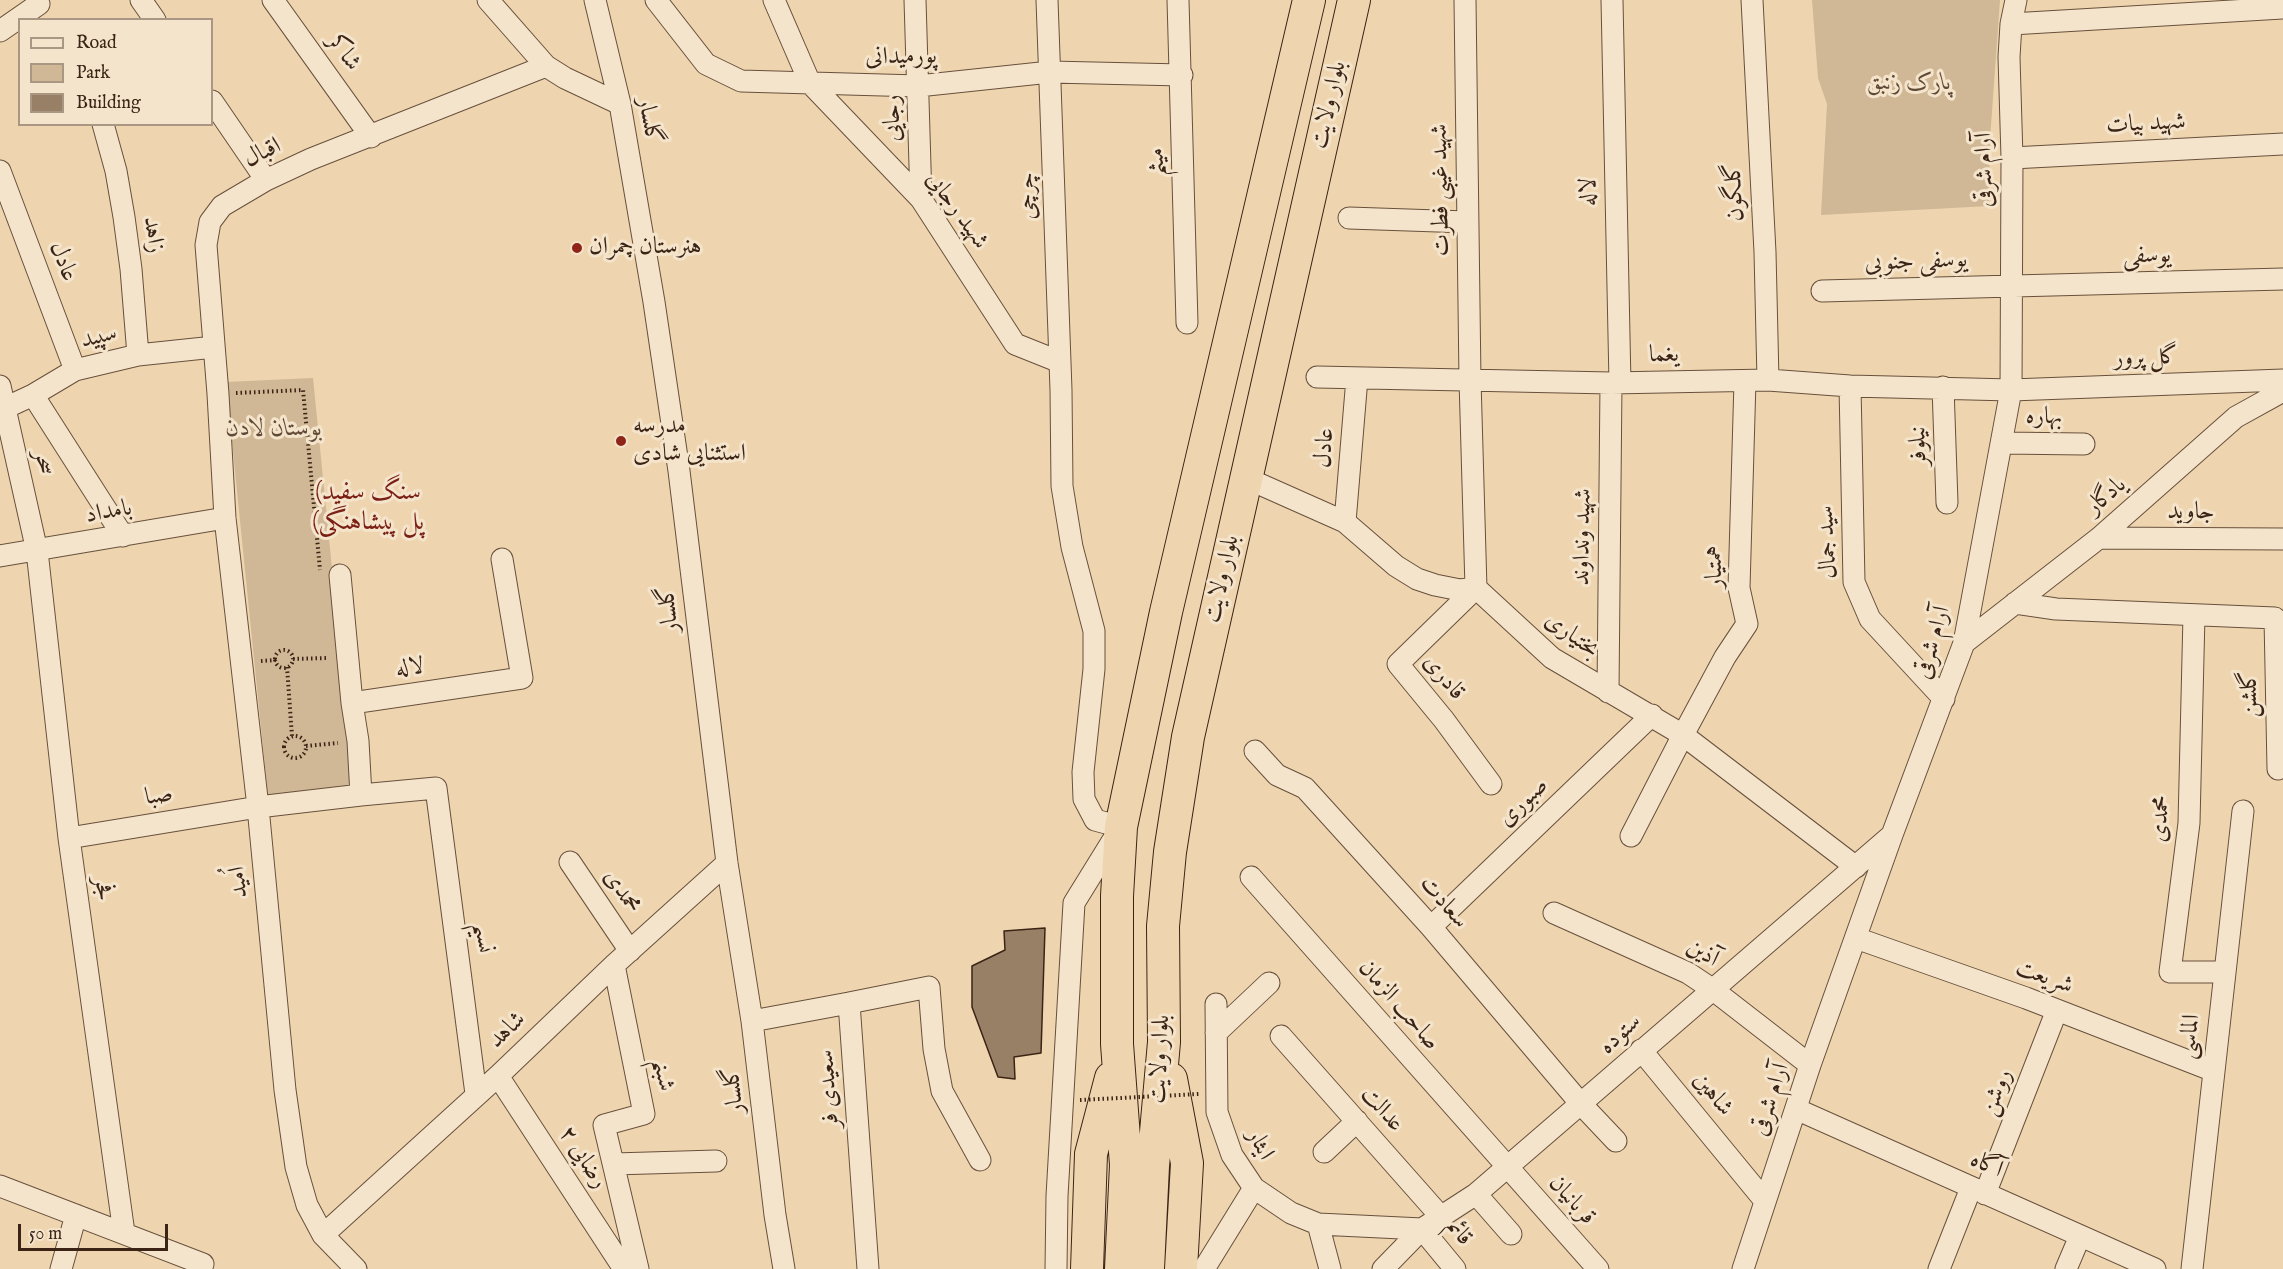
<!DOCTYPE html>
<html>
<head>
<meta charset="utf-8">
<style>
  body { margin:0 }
  #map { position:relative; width:2283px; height:1269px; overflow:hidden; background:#eed5af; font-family:"IM FELL English",serif }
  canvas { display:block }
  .legend { position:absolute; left:18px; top:18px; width:195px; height:108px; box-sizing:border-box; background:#f4e4cb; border:2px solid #aa9783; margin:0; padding:8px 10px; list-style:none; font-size:18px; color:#3b2416 }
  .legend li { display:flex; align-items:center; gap:12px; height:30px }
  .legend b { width:30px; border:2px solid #aa9783 }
  .scale { position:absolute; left:18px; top:1224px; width:150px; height:27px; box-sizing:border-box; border:3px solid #3b2416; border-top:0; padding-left:8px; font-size:18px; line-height:21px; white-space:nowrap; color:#3b2416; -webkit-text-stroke:4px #f4e4cb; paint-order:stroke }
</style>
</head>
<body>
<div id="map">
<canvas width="2283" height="1269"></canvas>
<ul class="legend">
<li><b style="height:8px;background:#f4e4cb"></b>Road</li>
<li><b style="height:16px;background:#d0b795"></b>Park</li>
<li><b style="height:16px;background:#988066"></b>Building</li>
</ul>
<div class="scale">50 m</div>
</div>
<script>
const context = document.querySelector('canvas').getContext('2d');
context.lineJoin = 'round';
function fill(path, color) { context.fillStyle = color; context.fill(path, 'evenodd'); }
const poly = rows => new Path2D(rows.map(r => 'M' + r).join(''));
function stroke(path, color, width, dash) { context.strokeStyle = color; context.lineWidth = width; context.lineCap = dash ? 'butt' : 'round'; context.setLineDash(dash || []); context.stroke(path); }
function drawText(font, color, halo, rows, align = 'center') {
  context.font = font + ' "IM FELL English",Amiri,serif'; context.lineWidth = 6; context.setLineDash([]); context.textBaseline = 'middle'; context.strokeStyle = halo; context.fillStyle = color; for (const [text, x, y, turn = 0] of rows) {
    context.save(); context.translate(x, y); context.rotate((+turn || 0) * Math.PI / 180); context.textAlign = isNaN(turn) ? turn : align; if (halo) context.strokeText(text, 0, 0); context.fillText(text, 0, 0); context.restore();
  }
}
fill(poly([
  [1812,0,2000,0,1990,139,1989,206,1821,215,1827,104,1818,78],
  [313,378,354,789,268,797,226,382]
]), '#d0b795');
const building = poly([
  [1045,928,1041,1053,1014,1057,1015,1079,998,1077,972,1007,972,966,1005,950,1004,931,1045,928]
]);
fill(building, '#988066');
stroke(building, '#3b2416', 1.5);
const minor = poly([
  [141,0,155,20],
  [273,0,371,137],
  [488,0,546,66],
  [595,0,620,104,654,302,679,471,727,863,752,1021,775,1215,784,1269],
  [656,0,706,64,741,81,918,86,1050,72,1182,75],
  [774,0,810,83,921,199,1015,344,1060,362],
  [915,0,921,199],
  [1047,0,1061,390,1062,486,1072,547,1094,631,1094,669,1083,772,1084,799,1095,820,1121,827,1074,903,1057,1196,1056,1269],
  [1178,0,1187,323],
  [1465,0,1470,380,1476,588,1398,664,1444,720,1491,784],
  [1612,0,1620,383],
  [1752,0,1765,252,1768,380],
  [2011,24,2283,8],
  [0,31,39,4],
  [212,101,266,180],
  [103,124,116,171,124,217,131,269,138,355],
  [2012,158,2283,144],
  [0,171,75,370],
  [1349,218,1467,222],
  [1822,291,2283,279],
  [1317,377,1611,383,1768,380,1850,386,2011,390,2283,380],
  [0,386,37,551,69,838,124,1233],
  [1850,386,1854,582,1870,619,1944,699],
  [1943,387,1947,503],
  [33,395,123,536],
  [5,408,33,395,75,370,138,355,214,347],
  [2003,443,2084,444],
  [1246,478,1345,522,1396,566,1417,579,1435,585,1460,590,1476,588,1552,658,1683,735,1856,867],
  [1345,522,1357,378],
  [2099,538,2283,539],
  [0,556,225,518],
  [340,575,352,703,358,741,361,795,436,788,476,1094],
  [2015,603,2056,609,2275,618,2278,769],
  [2194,615,2189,823,2170,972,2224,972],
  [1964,643,2099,538,2236,417,2283,391],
  [1608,692,1611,383],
  [352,703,522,678,502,559],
  [1255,751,1277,775,1305,788,1431,927,1581,1104,1616,1141],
  [1631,836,1683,735,1725,657,1747,624,1739,588,1745,381],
  [69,838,258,807,361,795],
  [570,862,630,951],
  [1251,877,1598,1269],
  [1554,913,1688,973,1712,989,1810,1065],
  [1431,927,1652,715],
  [1856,938,2026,998,2214,1071],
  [614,965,644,1114,604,1125,638,1269],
  [849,1003,929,987,934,1049,942,1091,980,1160],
  [1216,1004,1217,1112,1232,1155,1254,1188,1291,1213,1318,1224,1330,1269],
  [752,1021,849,1003,868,1269],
  [1216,1033,1269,983],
  [1281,1036,1442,1218],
  [1641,1050,1765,1201],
  [498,1076,624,1269],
  [1796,1109,2155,1269],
  [1324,1152,1357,1121],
  [614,1164,716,1161],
  [0,1186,203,1264,201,1269],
  [1476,1194,1511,1234],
  [1985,1194,2057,1010],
  [1318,1224,1422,1229,1455,1269],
  [323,1235,498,1076,614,965,727,863],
  [61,1269,76,1215],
  [356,1269,323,1235,307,1205,296,1167,285,1090,258,807,225,518,218,394,206,245,210,222,222,206,266,180,311,159,546,66,565,78,620,104],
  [1204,1269,1254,1188],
  [1383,1269,1422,1229,1476,1194,1892,835],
  [1743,1269,1810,1065,1892,835,1964,643,2011,390,2012,158,2009,57,2011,24,2016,0],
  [1939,1269,1971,1188],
  [2066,1269,2080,1236],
  [2192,1269,2243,811]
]);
const highway = poly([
  [1171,1079,1187,1163,1181,1269],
  [1087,1269,1091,1154,1111,1078],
  [1121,1269,1126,1165,1117,1044,1117,896,1121,827,1166,612,1309,0],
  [1148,1269,1153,1166,1164,1042,1163,926,1170,852,1188,737,1354,0]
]);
stroke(minor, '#68503c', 23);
stroke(highway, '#3b2416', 34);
stroke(poly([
  [236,393,303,390,320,570],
  '275 659a9 9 0 1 1 18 0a9 9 0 1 1-18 0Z',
  [293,659,328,658],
  [261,661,276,660],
  [287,667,292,736],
  '284 747a11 11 0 1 1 22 0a11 11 0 1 1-22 0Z',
  [306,746,338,743]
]), '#3b2416', 4, [1.5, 3]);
stroke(minor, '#f4e4cb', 21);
stroke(highway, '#eed5af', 32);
stroke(poly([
  [1080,1100,1199,1094]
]), '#3b2416', 4, [1.5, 3]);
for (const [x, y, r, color] of [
  [577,248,6,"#8f2418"],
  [621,441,6,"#8f2418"]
]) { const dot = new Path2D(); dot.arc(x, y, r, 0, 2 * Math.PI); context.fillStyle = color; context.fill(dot); stroke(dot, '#f4e4cb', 2); }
drawText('24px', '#3b2416', '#f4e4cb', [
  ["شاکر",343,53,54],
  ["پورمیدانی",901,58,-1],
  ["بلوار ولایت",1330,105,-77],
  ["رجایی",894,118,-91],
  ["گلسار",648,121,79],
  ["شهید بیات",2146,125,-3],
  ["اقبال",263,154,-26],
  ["میثم",1158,162,-91],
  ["آرام شرقی",1986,170,-91],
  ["شهید غیبی فطرت",1442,190,-91],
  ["لاله",1590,192,-91],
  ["گلگون",1736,192,-93],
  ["چرچی",1029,196,-92],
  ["شهید رجایی",956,211,54],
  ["زاهد",152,235,82],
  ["یوسفی",2147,257,-1],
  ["عادل",62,262,69],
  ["یوسفی جنوبی",1916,263,-2],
  ["سپید",99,338,-14],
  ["یغما",1664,356,-1],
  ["گل پرور",2146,359,-2],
  ["بهاره",2044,418,1],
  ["نیلوفر",1920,446,-92],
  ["عادل",1326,448,-85],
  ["سحر",43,463,78],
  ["یادگار",2107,497,-41],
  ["بامداد",109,513,-10],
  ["جاوید",2191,513],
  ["شهید ونداوند",1584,537,-89],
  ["سید جمال",1829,542,-93],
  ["همتیار",1716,567,-91],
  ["بلوار ولایت",1223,579,-77],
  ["گلسار",670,609,-97],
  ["بختیاری",1571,636,36],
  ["آرام شرقی",1934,643,-74],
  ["لاله",410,669,-8],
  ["قادری",1443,678,51],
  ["گلشن",2251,694,-91],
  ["صبا",159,797,-9],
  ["صبوری",1524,803,-44],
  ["محمدی",2162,819,-86],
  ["اُمید",240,882,-96],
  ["فجر",102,889,82],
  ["محمدی",621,892,56],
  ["سعادت",1443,903,49],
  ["نسیم",482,938,83],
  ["آذین",1702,954,30],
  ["شریعت",2044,978,20],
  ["صاحب الزمان",1398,1006,49],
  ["شاهد",508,1031,-44],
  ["ستوده",1621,1035,-43],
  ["الماسی",2191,1037,-84],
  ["بلوار ولایت",1161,1059,-87],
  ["شبنم",662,1075,79],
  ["سعیدی فر",830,1089,-94],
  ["گلسار",735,1090,-97],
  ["روشن",1998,1093,-69],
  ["شاهین",1712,1095,51],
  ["آرام شرقی",1772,1100,-72],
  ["عدالت",1381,1110,48],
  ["ایثار",1259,1145,62],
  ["رضایی ۲",582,1158,57],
  ["آگاه",1986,1166,24],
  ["قربانیان",1571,1201,48],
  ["قائم",1458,1233,51]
]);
drawText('italic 24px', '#604936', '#f4e4cb', [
  ["پارک زنبق",1909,84],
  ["بوستان لادن",274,430]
]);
drawText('24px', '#3b2416', '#f4e4cb', [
  ["هنرستان چمران",589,248],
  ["مدرسه",633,427],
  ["استثنایی شادی",633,455]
], 'left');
drawText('26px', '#7a1f14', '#f4e4cb', [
  ["(سنگ سفید",368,494],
  ["(پل پیشاهنگی",368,524]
]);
</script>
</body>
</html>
